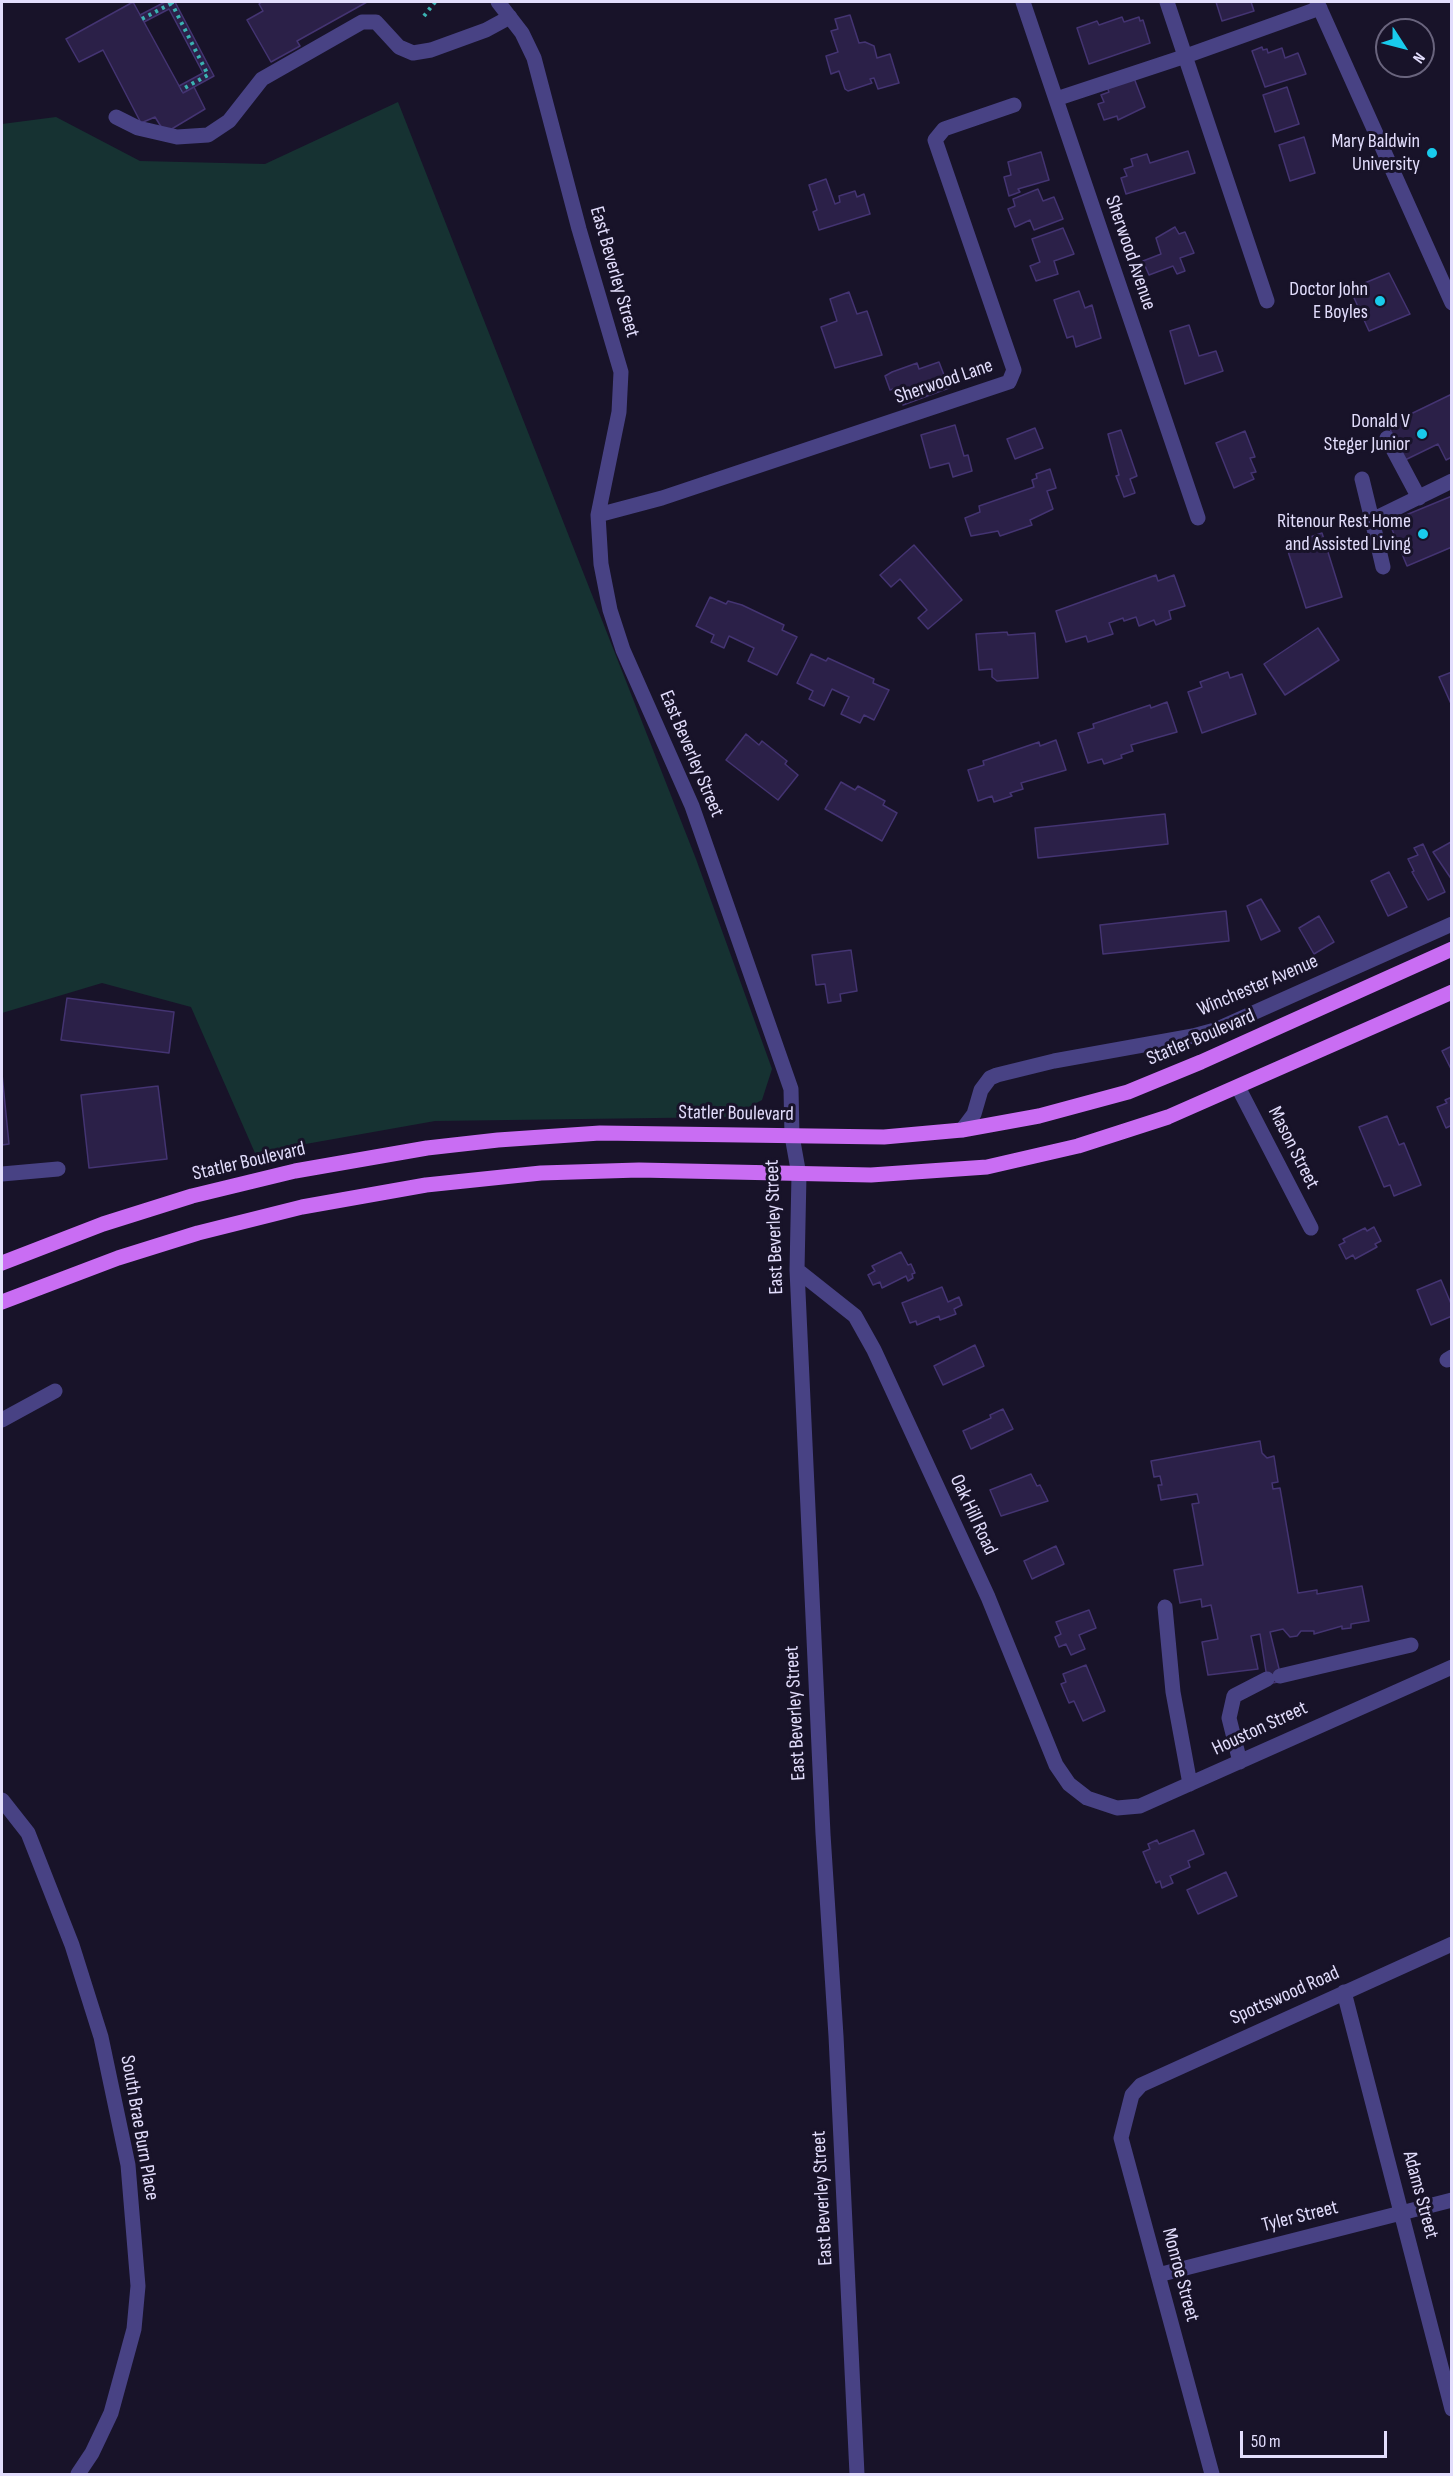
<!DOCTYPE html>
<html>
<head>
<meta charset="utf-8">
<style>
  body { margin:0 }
  #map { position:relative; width:1453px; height:2476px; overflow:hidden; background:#181329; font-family:"Sofia Sans Condensed",sans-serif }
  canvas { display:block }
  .frame { position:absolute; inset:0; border:3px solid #e2ddfc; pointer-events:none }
  .north { position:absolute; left:1375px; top:18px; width:60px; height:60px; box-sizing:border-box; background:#181329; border:2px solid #69647d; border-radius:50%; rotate:126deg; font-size:16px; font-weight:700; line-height:24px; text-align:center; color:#e2ddfc }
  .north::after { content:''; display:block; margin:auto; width:21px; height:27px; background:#19cbec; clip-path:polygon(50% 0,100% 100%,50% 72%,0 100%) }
  .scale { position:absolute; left:1240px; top:2431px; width:147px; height:27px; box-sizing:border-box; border:3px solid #e2ddfc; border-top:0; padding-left:8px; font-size:18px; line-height:21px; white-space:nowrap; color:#e2ddfc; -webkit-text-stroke:4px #181329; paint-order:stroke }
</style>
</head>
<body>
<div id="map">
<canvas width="1453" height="2476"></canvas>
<div class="frame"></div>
<div class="north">N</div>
<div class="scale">50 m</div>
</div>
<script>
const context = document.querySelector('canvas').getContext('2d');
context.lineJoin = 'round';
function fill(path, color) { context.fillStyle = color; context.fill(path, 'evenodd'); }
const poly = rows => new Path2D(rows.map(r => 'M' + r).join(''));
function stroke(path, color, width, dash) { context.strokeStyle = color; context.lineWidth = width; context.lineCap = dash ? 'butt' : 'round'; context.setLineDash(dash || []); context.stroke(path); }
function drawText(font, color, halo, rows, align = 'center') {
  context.font = font + ' "Sofia Sans Condensed",sans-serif'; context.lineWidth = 6; context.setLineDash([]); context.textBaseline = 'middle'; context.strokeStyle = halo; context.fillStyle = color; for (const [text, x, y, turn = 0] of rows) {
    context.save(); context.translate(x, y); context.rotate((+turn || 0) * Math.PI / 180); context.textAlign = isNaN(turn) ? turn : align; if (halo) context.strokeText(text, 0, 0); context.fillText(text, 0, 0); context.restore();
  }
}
fill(poly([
  [398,102,696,859,772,1069,762,1100,730,1117,435,1121,255,1153,191,1007,102,983,2,1013,2,124,56,117,140,161,265,164]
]), '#163232');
const building = poly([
  [133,2,183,93,194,87,205,109,165,133,155,117,141,123,103,50,79,62,66,39,133,2],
  [165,2,175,2,214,76,183,93,179,86,203,73,169,9,144,22,140,15,165,2],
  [262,2,367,2,297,41,300,46,271,62,247,20,263,11,259,4,262,2],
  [1216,2,1251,2,1254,11,1222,21,1216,2],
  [850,15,859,43,865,42,874,46,877,58,890,54,899,83,878,89,874,78,870,79,872,83,848,91,845,89,839,71,831,74,826,56,838,52,831,31,838,29,835,19,850,15],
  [1122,17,1124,22,1139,17,1140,21,1143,20,1150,43,1089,64,1077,28,1097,21,1099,25,1122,17],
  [1262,47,1263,50,1267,49,1268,53,1282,48,1285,58,1298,53,1306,74,1265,87,1252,51,1262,47],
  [1134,78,1145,107,1118,120,1117,116,1104,120,1098,104,1104,102,1101,95,1109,92,1107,87,1134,78],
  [1287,87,1299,124,1275,132,1263,95,1287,87],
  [1304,137,1315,173,1290,181,1279,145,1304,137],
  [1188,151,1195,173,1126,194,1121,178,1127,176,1124,169,1133,166,1131,159,1147,154,1150,163,1188,151],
  [1041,152,1049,180,1018,189,1020,192,1009,196,1004,177,1011,175,1008,162,1041,152],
  [826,179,835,204,840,202,839,196,855,191,857,197,864,194,870,214,819,230,813,212,817,210,809,185,826,179],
  [1038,189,1043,201,1054,197,1063,219,1034,230,1030,220,1015,227,1008,209,1015,206,1013,199,1038,189],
  [1175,227,1179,234,1185,232,1194,253,1180,258,1185,271,1177,274,1173,266,1149,275,1143,261,1161,254,1156,238,1175,227],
  [1063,228,1074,254,1054,261,1058,274,1036,281,1030,266,1040,262,1032,239,1063,228],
  [1389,273,1410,314,1369,331,1350,289,1389,273],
  [1079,291,1085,308,1092,305,1101,338,1076,347,1073,336,1067,338,1054,300,1079,291],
  [849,292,857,314,867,311,882,355,835,368,821,327,837,321,830,299,849,292],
  [1189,325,1199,356,1216,351,1223,371,1185,384,1170,331,1189,325],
  [939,362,949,388,903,405,897,388,890,390,885,376,892,372,917,363,919,369,939,362],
  [1452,394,1452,457,1446,460,1438,444,1405,460,1388,425,1452,394],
  [955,425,964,456,968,455,972,471,953,477,949,463,930,468,921,435,955,425],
  [1035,428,1043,448,1015,459,1007,439,1035,428],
  [1121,430,1137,476,1130,479,1135,493,1124,497,1116,476,1119,475,1108,434,1121,430],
  [1245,431,1255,457,1250,458,1256,472,1251,473,1254,479,1234,488,1216,443,1245,431],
  [1050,469,1056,488,1047,491,1053,509,1030,520,1032,525,1000,536,998,531,971,536,965,518,980,512,979,506,1034,487,1032,480,1037,478,1036,474,1050,469],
  [1452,496,1452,547,1407,566,1389,522,1452,496],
  [1322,533,1342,597,1306,608,1286,545,1322,533],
  [914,545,962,600,928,629,918,618,927,610,900,579,891,587,880,575,914,545],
  [1156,575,1158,581,1174,575,1185,606,1169,611,1171,619,1156,625,1154,620,1139,626,1136,617,1124,621,1123,618,1109,623,1113,634,1088,642,1086,636,1066,642,1056,611,1156,575],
  [710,597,726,604,728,601,742,605,784,625,782,630,797,637,777,675,748,661,754,648,729,636,724,648,711,642,714,635,696,626,710,597],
  [1318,628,1339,660,1285,695,1264,664,1318,628],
  [1007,632,1008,635,1035,633,1038,678,997,681,992,677,992,669,979,670,976,634,1007,632],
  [811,654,826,661,828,658,874,679,873,683,889,690,874,720,864,715,860,723,841,714,849,697,832,689,824,706,809,699,813,691,797,683,811,654],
  [1228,672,1230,678,1242,674,1256,714,1202,733,1188,692,1202,687,1200,682,1228,672],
  [1452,672,1452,706,1439,677,1452,672],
  [1167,702,1177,732,1131,745,1133,751,1121,755,1122,758,1104,764,1102,759,1088,763,1078,733,1094,728,1093,724,1150,705,1151,708,1167,702],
  [746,734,759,745,762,741,787,761,785,764,798,775,778,800,726,760,746,734],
  [1056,740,1066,770,1021,783,1023,789,1010,793,1012,796,994,802,992,796,978,801,968,770,984,765,983,761,1039,742,1040,746,1056,740],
  [841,782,855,790,858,786,885,801,883,805,897,813,882,841,825,809,841,782],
  [1165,814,1168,844,1038,858,1035,828,1165,814],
  [1451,842,1452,842,1452,880,1433,852,1451,842],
  [1423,844,1445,892,1428,900,1412,872,1414,871,1408,859,1418,855,1414,848,1423,844],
  [1389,872,1407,907,1388,916,1371,881,1389,872],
  [1261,899,1280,931,1261,940,1247,906,1261,899],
  [1226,911,1229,941,1103,954,1100,925,1226,911],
  [1319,916,1334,942,1314,954,1299,928,1319,916],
  [851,950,857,991,840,994,841,1001,828,1003,825,984,816,985,812,955,851,950],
  [67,998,174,1012,169,1053,61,1040,67,998],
  [1452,1046,1452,1071,1442,1051,1452,1046],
  [2,1074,9,1144,2,1145,2,1074],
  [158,1086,167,1159,89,1168,81,1095,158,1086],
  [1452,1097,1452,1125,1446,1128,1437,1107,1447,1103,1445,1100,1452,1097],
  [1387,1116,1399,1145,1404,1143,1421,1185,1394,1196,1390,1185,1384,1187,1359,1127,1387,1116],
  [1374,1227,1381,1241,1375,1244,1377,1247,1355,1259,1353,1255,1346,1259,1339,1245,1345,1242,1343,1239,1365,1228,1367,1231,1374,1227],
  [901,1252,908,1265,911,1264,915,1273,912,1274,913,1278,908,1281,906,1276,882,1288,880,1282,873,1285,868,1275,875,1271,872,1266,901,1252],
  [1441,1280,1452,1306,1452,1316,1431,1325,1417,1290,1441,1280],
  [942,1287,948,1302,959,1297,962,1305,954,1309,956,1314,940,1320,939,1316,917,1325,916,1321,910,1323,902,1303,942,1287],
  [975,1345,984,1366,943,1385,934,1366,975,1345],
  [1003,1409,1013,1429,971,1449,963,1431,991,1418,990,1415,1003,1409],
  [1260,1441,1262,1453,1267,1458,1274,1456,1278,1482,1272,1483,1273,1489,1280,1488,1298,1593,1317,1590,1317,1594,1362,1586,1369,1621,1351,1624,1351,1628,1342,1629,1342,1626,1314,1634,1314,1631,1301,1631,1297,1636,1290,1637,1283,1629,1270,1632,1282,1681,1268,1684,1260,1634,1251,1636,1258,1669,1208,1675,1202,1642,1218,1639,1211,1605,1202,1607,1201,1599,1180,1603,1174,1570,1203,1565,1192,1504,1199,1503,1197,1494,1161,1500,1158,1485,1162,1485,1160,1476,1154,1477,1151,1461,1260,1441],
  [1031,1474,1037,1486,1040,1485,1048,1501,1001,1516,990,1490,1031,1474],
  [1056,1546,1064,1564,1032,1579,1024,1561,1056,1546],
  [1089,1610,1096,1628,1079,1635,1085,1649,1071,1655,1066,1644,1059,1647,1055,1637,1061,1634,1056,1622,1089,1610],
  [1086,1665,1105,1711,1083,1721,1074,1701,1069,1703,1061,1684,1066,1682,1063,1674,1086,1665],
  [1194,1830,1204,1854,1188,1861,1190,1867,1170,1876,1173,1883,1162,1888,1160,1881,1156,1883,1143,1852,1150,1849,1148,1844,1157,1840,1159,1844,1194,1830],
  [1226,1872,1237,1896,1198,1914,1187,1890,1226,1872]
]);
fill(building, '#2b2048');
stroke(building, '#443472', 1.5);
stroke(poly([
  [171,2,208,75,181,90],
  [424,16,435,2],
  [142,19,172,3]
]), '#3bb2b2', 4, [3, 4.5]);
stroke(poly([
  [498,2,522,33,534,58,579,229,621,372,619,412,598,515,601,564,610,610,623,650,692,806,791,1089,792,1136,799,1175,797,1270,823,1834,836,2036,857,2474],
  [1023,2,1198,518],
  [1167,2,1267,301],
  [1317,2,1452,303],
  [1056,99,1186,56,1320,8],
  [116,117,138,128,177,137,208,135,229,121,262,79,362,22,376,22,399,47,413,53,431,50,486,30,510,17],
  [1387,438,1419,498],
  [1362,479,1372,520],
  [598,515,662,498,1009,382,1014,370,935,140,944,129,1014,105],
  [1383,567,1372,520,1452,481],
  [1238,1087,1311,1228],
  [962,1130,974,1114,981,1090,990,1078,997,1075,1054,1061,1193,1036,1215,1030,1452,924],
  [2,1174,58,1169],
  [797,1270,855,1316,874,1350,988,1597,1056,1765,1069,1784,1087,1798,1117,1808,1140,1806,1452,1667],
  [1447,1360,1452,1357],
  [2,1420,55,1391],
  [1165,1607,1173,1692,1190,1784],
  [1280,1676,1411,1645],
  [1240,1762,1229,1718,1234,1696,1267,1679],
  [2,1800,28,1833,72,1945,101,2037,128,2165,138,2286,134,2329,111,2413,92,2453,78,2474],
  [1344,1992,1452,2409],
  [1158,2275,1452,2200],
  [1212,2474,1121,2138,1132,2095,1141,2085,1452,1944]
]), '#484284', 15);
stroke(poly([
  [2,1263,103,1224,192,1196,295,1171,427,1148,498,1140,600,1133,884,1137,962,1130,1039,1116,1128,1092,1201,1062,1452,949],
  [2,1302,118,1258,198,1233,302,1207,426,1185,541,1173,639,1170,871,1175,987,1167,1078,1146,1168,1117,1452,992]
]), '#c96df3', 15);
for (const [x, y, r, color] of [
  [1432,153,6,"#19cbec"],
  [1380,301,6,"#19cbec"],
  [1422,434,6,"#19cbec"],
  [1423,534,6,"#19cbec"]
]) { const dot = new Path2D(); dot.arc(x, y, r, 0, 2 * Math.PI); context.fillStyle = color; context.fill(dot); stroke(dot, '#181329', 2); }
drawText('20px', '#e2ddfc', '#181329', [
  ["Mary Baldwin",1420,142],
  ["University",1420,165],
  ["Doctor John",1368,290],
  ["E Boyles",1368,313],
  ["Donald V",1410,422],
  ["Steger Junior",1410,445],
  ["Ritenour Rest Home",1411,522],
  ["and Assisted Living",1411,545]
], 'right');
drawText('20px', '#e2ddfc', '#181329', [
  ["Sherwood Avenue",1130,253,71],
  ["East Beverley Street",614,272,74],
  ["Sherwood Lane",944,382,-19],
  ["East Beverley Street",691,754,67],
  ["Winchester Avenue",1258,986,-23],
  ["Statler Boulevard",1201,1038,-23],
  ["Statler Boulevard",736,1114,1],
  ["Mason Street",1293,1148,63],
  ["Statler Boulevard",249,1162,-13],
  ["East Beverley Street",775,1227,-92],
  ["Oak Hill Road",973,1515,65],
  ["East Beverley Street",796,1713,-93],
  ["Houston Street",1260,1729,-25],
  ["Spottswood Road",1285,1996,-24],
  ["South Brae Burn Place",139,2128,80],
  ["Adams Street",1420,2195,75],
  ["East Beverley Street",823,2198,-93],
  ["Tyler Street",1300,2217,-14],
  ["Monroe Street",1180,2275,75]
]);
</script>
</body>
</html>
